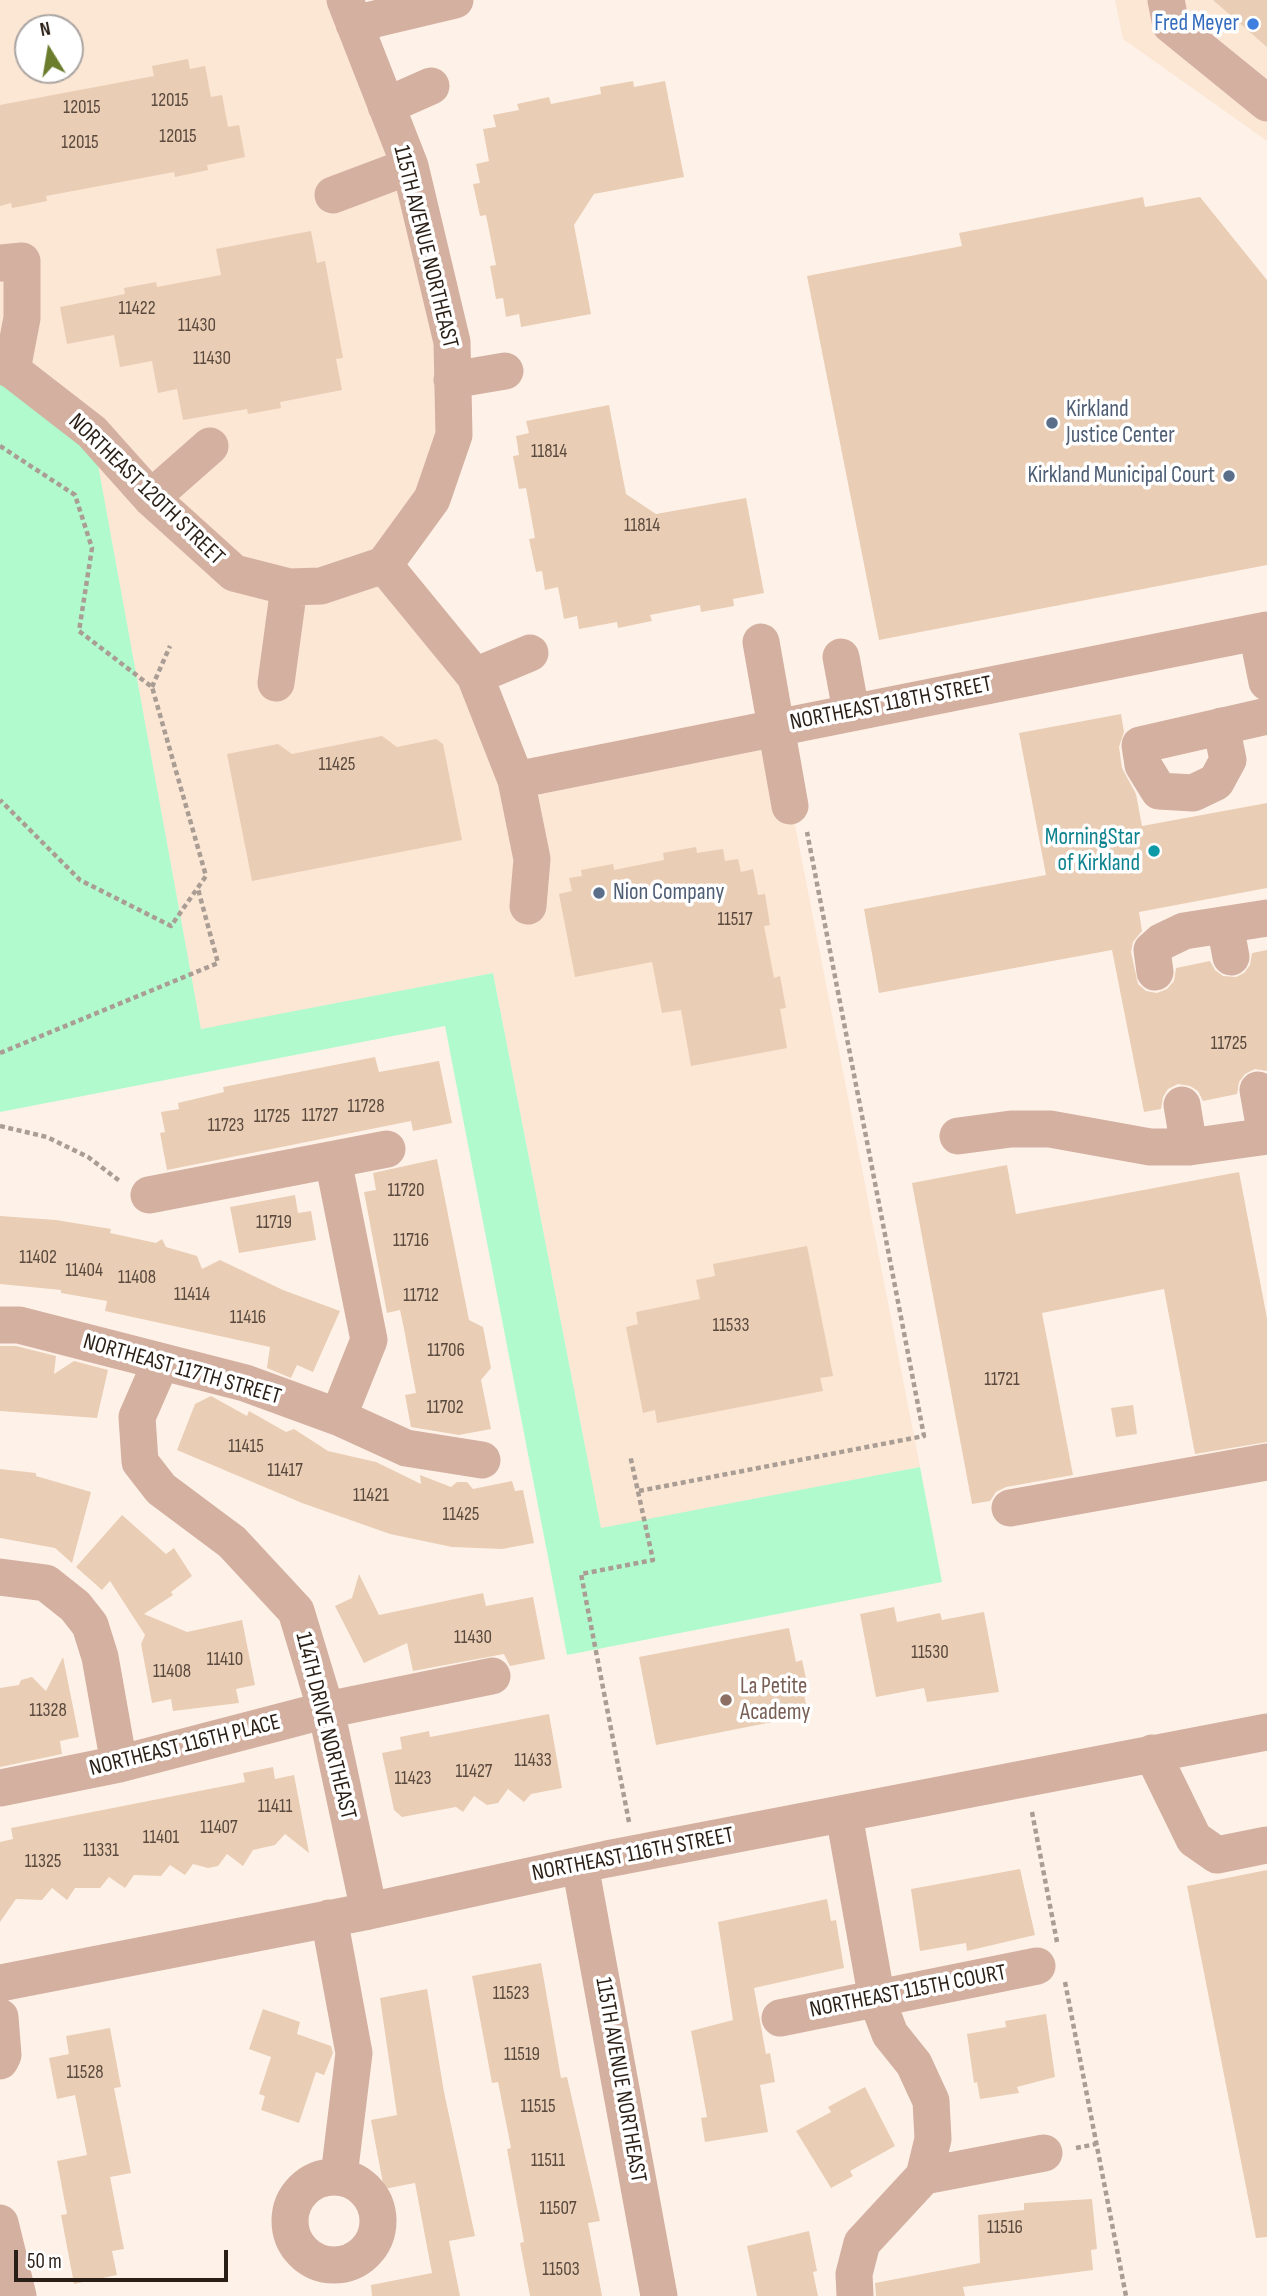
<!DOCTYPE html>
<html>
<head>
<meta charset="utf-8">
<style>
  body { margin:0 }
  #map { position:relative; width:1267px; height:2296px; overflow:hidden; background:#fef2e8; font-family:"Sofia Sans Condensed",sans-serif }
  canvas { display:block }
  .north { position:absolute; left:14px; top:14px; width:70px; height:70px; box-sizing:border-box; background:#fff; border:2px solid #aaa5a2; border-radius:50%; rotate:349deg; font-size:19px; font-weight:700; line-height:28px; text-align:center; color:#2a1f16 }
  .north::after { content:''; display:block; margin:auto; width:24px; height:32px; background:#6b7d2d; clip-path:polygon(50% 0,100% 100%,50% 72%,0 100%) }
  .scale { position:absolute; left:14px; top:2250px; width:214px; height:32px; box-sizing:border-box; border:4px solid #2a1f16; border-top:0; padding-left:9px; font-size:21px; line-height:24px; white-space:nowrap; color:#2a1f16; -webkit-text-stroke:5px #fff; paint-order:stroke }
</style>
</head>
<body>
<div id="map">
<canvas width="1267" height="2296"></canvas>
<div class="north">N</div>
<div class="scale">50 m</div>
</div>
<script>
const context = document.querySelector('canvas').getContext('2d');
context.lineJoin = 'round';
function fill(path, color) { context.fillStyle = color; context.fill(path, 'evenodd'); }
const poly = rows => new Path2D(rows.map(r => 'M' + r).join(''));
function stroke(path, color, width, dash) { context.strokeStyle = color; context.lineWidth = width; context.lineCap = dash ? 'butt' : 'round'; context.setLineDash(dash || []); context.stroke(path); }
function drawText(font, color, halo, rows, align = 'center') {
  context.font = font + ' "Sofia Sans Condensed",sans-serif'; context.lineWidth = 7; context.setLineDash([]); context.textBaseline = 'middle'; context.strokeStyle = halo; context.fillStyle = color; for (const [text, x, y, turn = 0] of rows) {
    context.save(); context.translate(x, y); context.rotate((+turn || 0) * Math.PI / 180); context.textAlign = isNaN(turn) ? turn : align; if (halo) context.strokeText(text, 0, 0); context.fillText(text, 0, 0); context.restore();
  }
}
fill(poly([
  [0,0,346,0,452,342,432,499,384,566,475,676,516,780,776,727,920,1467,601,1529,493,973,201,1030,92,433,0,365],
  [28,28,70,28,70,70,28,70],
  [1115,0,1267,0,1267,141,1123,39]
]), '#fce6d4');
fill(poly([
  [0,365,92,432,201,1029,493,973,601,1528,920,1467,942,1582,567,1655,445,1026,0,1112]
]), '#b1face');
fill(poly([
  [1213,0,1267,0,1267,47],
  [188,59,190,69,205,66,211,97,222,95,228,127,239,125,245,157,207,165,208,170,175,177,174,172,46,196,47,201,12,208,11,203,0,206,0,105,154,76,152,66],
  [633,81,634,87,665,81,684,177,594,194,574,225,591,314,521,327,519,314,506,317,503,298,496,299,490,266,496,265,486,215,480,216,473,184,480,183,476,164,489,161,483,129,496,127,493,115,519,110,517,104,549,97,551,104,601,94,600,87],
  [1143,197,1145,207,1200,197,1267,280,1267,565,879,640,807,276,962,246,959,233],
  [311,231,317,263,325,261,343,358,336,359,342,390,280,402,281,408,248,414,247,409,183,420,177,389,158,393,152,361,120,367,114,335,67,344,60,307,125,294,124,288,156,282,157,287,221,275,216,249],
  [609,405,626,494,656,514,746,498,764,593,733,599,734,606,701,612,700,605,650,615,652,621,618,628,617,622,579,629,577,616,564,619,558,587,545,590,542,571,536,572,529,539,535,538,526,488,519,489,513,456,519,455,516,436,529,433,526,421],
  [1121,714,1124,732,1119,747,1122,768,1136,794,1142,826,1267,803,1267,888,1139,912,1142,931,1133,942,1131,952,1138,984,1146,991,1157,993,1167,989,1174,981,1176,968,1210,961,1215,970,1223,976,1236,977,1244,973,1250,965,1252,953,1267,950,1267,1071,1255,1069,1245,1074,1239,1082,1237,1094,1203,1101,1198,1091,1190,1086,1178,1084,1168,1089,1163,1097,1161,1109,1144,1112,1112,950,879,993,864,909,1046,875,1019,733],
  [382,736,397,747,436,739,443,744,462,840,252,881,227,754,278,744,292,754],
  [696,847,697,853,723,849,725,861,738,859,741,872,753,869,758,895,765,894,770,925,764,926,774,978,780,976,786,1008,780,1009,787,1048,691,1066,681,1010,662,1013,652,962,575,977,559,894,572,891,569,878,582,876,581,870,613,864,614,870,664,860,663,853],
  [375,1057,379,1072,439,1061,452,1123,413,1131,411,1121,167,1170,160,1133,165,1132,161,1112,179,1109,178,1103,224,1092,223,1087],
  [437,1159,469,1320,483,1327,491,1368,481,1380,491,1429,459,1435,411,1427,405,1395,416,1393,404,1329,400,1310,387,1313,364,1192,376,1190,373,1173],
  [1007,1165,1016,1214,1239,1172,1267,1318,1267,1442,1195,1454,1164,1289,1042,1313,1073,1475,1006,1487,996,1492,990,1501,972,1504,912,1183],
  [295,1195,298,1213,311,1211,316,1240,239,1253,230,1207],
  [0,1216,56,1220,111,1229,110,1233,156,1243,162,1239,166,1247,197,1256,202,1269,220,1260,283,1290,340,1311,313,1372,297,1365,291,1378,267,1368,270,1347,105,1311,107,1301,61,1293,61,1290,0,1284],
  [807,1246,833,1376,820,1378,823,1391,657,1423,655,1410,643,1413,626,1327,638,1324,636,1312,700,1299,696,1280,715,1276,713,1264],
  [0,1346,16,1346,56,1356,54,1374,74,1361,108,1370,97,1418,0,1411],
  [211,1396,247,1416,249,1411,286,1432,294,1429,328,1451,376,1462,421,1484,420,1475,451,1487,457,1482,467,1482,473,1489,512,1481,515,1491,523,1490,534,1543,502,1549,452,1547,390,1534,302,1503,177,1450,195,1404],
  [1133,1405,1137,1434,1116,1437,1111,1408],
  [0,1469,36,1473,36,1476,91,1492,72,1563,55,1548,0,1538],
  [122,1515,166,1554,174,1548,192,1576,171,1592,173,1595,144,1614,187,1632,242,1620,255,1685,236,1689,239,1703,173,1711,171,1699,152,1703,141,1644,145,1635,110,1581,102,1590,76,1567],
  [359,1574,379,1615,483,1593,486,1606,533,1597,545,1659,510,1666,504,1654,413,1671,407,1643,364,1663,335,1606,352,1598],
  [894,1607,897,1622,940,1613,942,1620,984,1612,999,1692,927,1702,924,1688,876,1697,860,1614],
  [789,1628,796,1662,802,1660,807,1683,802,1684,808,1715,656,1745,639,1657],
  [63,1657,79,1737,60,1741,62,1754,0,1767,0,1688,19,1685,21,1680,32,1677,46,1691],
  [549,1714,562,1788,531,1794,524,1802,508,1789,498,1803,487,1805,474,1796,463,1812,456,1807,402,1817,394,1810,382,1753,402,1749,400,1737,429,1731,430,1737],
  [273,1767,275,1779,294,1775,309,1853,285,1834,275,1845,253,1850,243,1866,227,1854,218,1866,208,1868,193,1864,185,1875,170,1865,161,1876,134,1875,125,1888,109,1877,100,1888,75,1888,67,1900,52,1888,42,1900,16,1899,0,1922,0,1842,13,1839,11,1828,245,1782,243,1773],
  [1020,1869,1035,1935,967,1951,966,1943,920,1951,911,1889],
  [1267,1870,1267,2237,1256,2238,1187,1886],
  [827,1899,831,1921,836,1920,844,1968,754,1988,766,2054,770,2053,775,2082,760,2085,768,2132,705,2142,701,2118,707,2117,691,2031,733,2020,718,1922],
  [541,1963,561,2078,567,2077,600,2221,588,2223,602,2296,530,2296,520,2243,524,2242,507,2149,511,2148,498,2082,492,2083,472,1976],
  [427,1989,444,2092,475,2236,449,2241,460,2296,372,2296,371,2285,432,2273,415,2183,384,2189,371,2120,397,2115,380,1998],
  [263,2009,300,2022,297,2034,331,2046,333,2053,324,2075,316,2072,299,2123,261,2110,265,2096,259,2094,271,2057,249,2049],
  [1046,2014,1055,2077,1017,2087,1019,2093,980,2099,977,2082,974,2083,967,2034,1006,2027,1005,2021],
  [110,2028,121,2087,114,2088,131,2173,110,2177,124,2249,112,2251,117,2275,74,2284,61,2215,67,2214,57,2161,87,2155,75,2095,57,2099,49,2058,69,2054,66,2036],
  [865,2087,895,2146,850,2171,853,2176,831,2188,796,2131,831,2112,828,2107],
  [1092,2199,1097,2249,1091,2250,1093,2270,963,2287,965,2296,876,2296,875,2283,980,2263,978,2215,1024,2210,1024,2203],
  [809,2231,817,2271,813,2272,818,2296,757,2296,747,2246]
]), '#eacdb5');
stroke(poly([
  [0,446,75,495,92,548,79,631,152,687,206,876,171,926,80,880,0,800],
  [152,687,170,646],
  [0,1053,218,963,198,889],
  [0,1126,47,1137,88,1157,121,1182],
  [639,1491,924,1436,807,832],
  [1032,1812,1057,1942],
  [629,1822,581,1574,653,1560,630,1455],
  [1065,1982,1126,2296],
  [1076,2148,1096,2144]
]), '#a99d94', 4.5, [5, 3.5]);
stroke(poly([
  [345,0,410,166,452,342,454,435,432,499,384,565],
  [1166,0,1171,25,1267,103],
  [354,24,455,0],
  [386,106,431,86],
  [333,195,410,166],
  [0,263,22,261,22,318,12,370],
  [0,365,12,370,92,432,151,498,234,573,289,587,321,586,384,565],
  [452,380,505,371],
  [151,498,210,446],
  [384,565,475,676,516,780,532,859,528,906],
  [1257,632,1267,682],
  [761,642,790,806],
  [841,657,851,711],
  [475,676,530,653],
  [276,683,289,587],
  [1221,726,1228,760,1216,782,1193,793,1159,791,1143,765,1140,745,1267,716],
  [516,780,1267,630],
  [1225,925,1231,957],
  [1155,972,1152,950,1161,942,1184,931,1267,918],
  [1258,1090,1266,1136],
  [1182,1105,1189,1147],
  [958,1136,1011,1129,1050,1129,1150,1147,1189,1147,1267,1136],
  [333,1160,369,1340,338,1417],
  [149,1195,387,1149],
  [0,1325,19,1325,245,1383,338,1417,406,1448,482,1460],
  [161,1362,137,1417,140,1462,161,1489,232,1542,296,1611,326,1710,369,1911],
  [1010,1508,1267,1462],
  [0,1577,46,1583,75,1606,90,1625,100,1657,119,1764],
  [1152,1753,1194,1839,1217,1855,1267,1845],
  [0,1788,119,1764,326,1710,492,1676],
  [844,1815,877,2000,890,2034,914,2064,931,2101,933,2139,924,2176,862,2243,854,2274,855,2296],
  [580,1865,659,2296],
  [329,1918,354,2053,339,2176],
  [0,1983,369,1911,607,1859,1267,1732],
  [0,2017,3,2055,0,2061],
  [780,2018,1037,1966],
  [924,2176,1044,2153],
  '290 2221a44 44 0 1 1 88 0a44 44 0 1 1-88 0Z',
  [0,2223,18,2296]
]), '#d4b0a1', 37);
for (const [x, y, r, color] of [
  [1253,24,7,"#3f7fe0"],
  [1052,423,7,"#5c6f8a"],
  [1229,476,7,"#5c6f8a"],
  [1154,851,7,"#0f9aa8"],
  [599,893,7,"#5c6f8a"],
  [726,1700,7,"#8d6e63"]
]) { const dot = new Path2D(); dot.arc(x, y, r, 0, 2 * Math.PI); context.fillStyle = color; context.fill(dot); stroke(dot, '#fff', 2.5); }
drawText('19px', '#5a4a3e', null, [
  ["12015",170,101],
  ["12015",82,108],
  ["12015",178,137],
  ["12015",80,143],
  ["11422",137,309],
  ["11430",197,326],
  ["11430",212,359],
  ["11814",549,452],
  ["11814",642,526],
  ["11425",337,765],
  ["11517",735,920],
  ["11725",1229,1044],
  ["11728",366,1107],
  ["11727",320,1116],
  ["11725",272,1117],
  ["11723",226,1126],
  ["11720",406,1191],
  ["11719",274,1223],
  ["11716",411,1241],
  ["11402",38,1258],
  ["11404",84,1271],
  ["11408",137,1278],
  ["11414",192,1295],
  ["11712",421,1296],
  ["11416",248,1318],
  ["11533",731,1326],
  ["11706",446,1351],
  ["11721",1002,1380],
  ["11702",445,1408],
  ["11415",246,1447],
  ["11417",285,1471],
  ["11421",371,1496],
  ["11425",461,1515],
  ["11430",473,1638],
  ["11530",930,1653],
  ["11410",225,1660],
  ["11408",172,1672],
  ["11328",48,1711],
  ["11433",533,1761],
  ["11427",474,1772],
  ["11423",413,1779],
  ["11411",275,1807],
  ["11407",219,1828],
  ["11401",161,1838],
  ["11331",101,1851],
  ["11325",43,1862],
  ["11523",511,1994],
  ["11519",522,2055],
  ["11528",85,2073],
  ["11515",538,2107],
  ["11511",548,2161],
  ["11507",558,2209],
  ["11516",1005,2228],
  ["11503",561,2270]
]);
drawText('23px', '#366cbe', '#fff', [
  ["Fred Meyer",1239,24]
], 'right');
drawText('23px', '#2a1f16', '#fff', [
  ["115TH AVENUE NORTHEAST",425,247,76],
  ["NORTHEAST 120TH STREET",146,490,44],
  ["NORTHEAST 118TH STREET",891,704,-11],
  ["NORTHEAST 117TH STREET",182,1370,16],
  ["114TH DRIVE NORTHEAST",325,1726,76],
  ["NORTHEAST 116TH PLACE",185,1746,-14],
  ["NORTHEAST 116TH STREET",633,1855,-11],
  ["NORTHEAST 115TH COURT",908,1992,-11],
  ["115TH AVENUE NORTHEAST",620,2080,80]
]);
drawText('23px', '#4e5e75', '#fff', [
  ["Kirkland",1066,410],
  ["Justice Center",1066,436],
  ["Kirkland Municipal Court",1215,476,"right"],
  ["Nion Company",613,893]
], 'left');
drawText('23px', '#0d838f', '#fff', [
  ["MorningStar",1140,838],
  ["of Kirkland",1140,864]
], 'right');
drawText('23px', '#785e54', '#fff', [
  ["La Petite",740,1687],
  ["Academy",740,1713]
], 'left');
</script>
</body>
</html>
